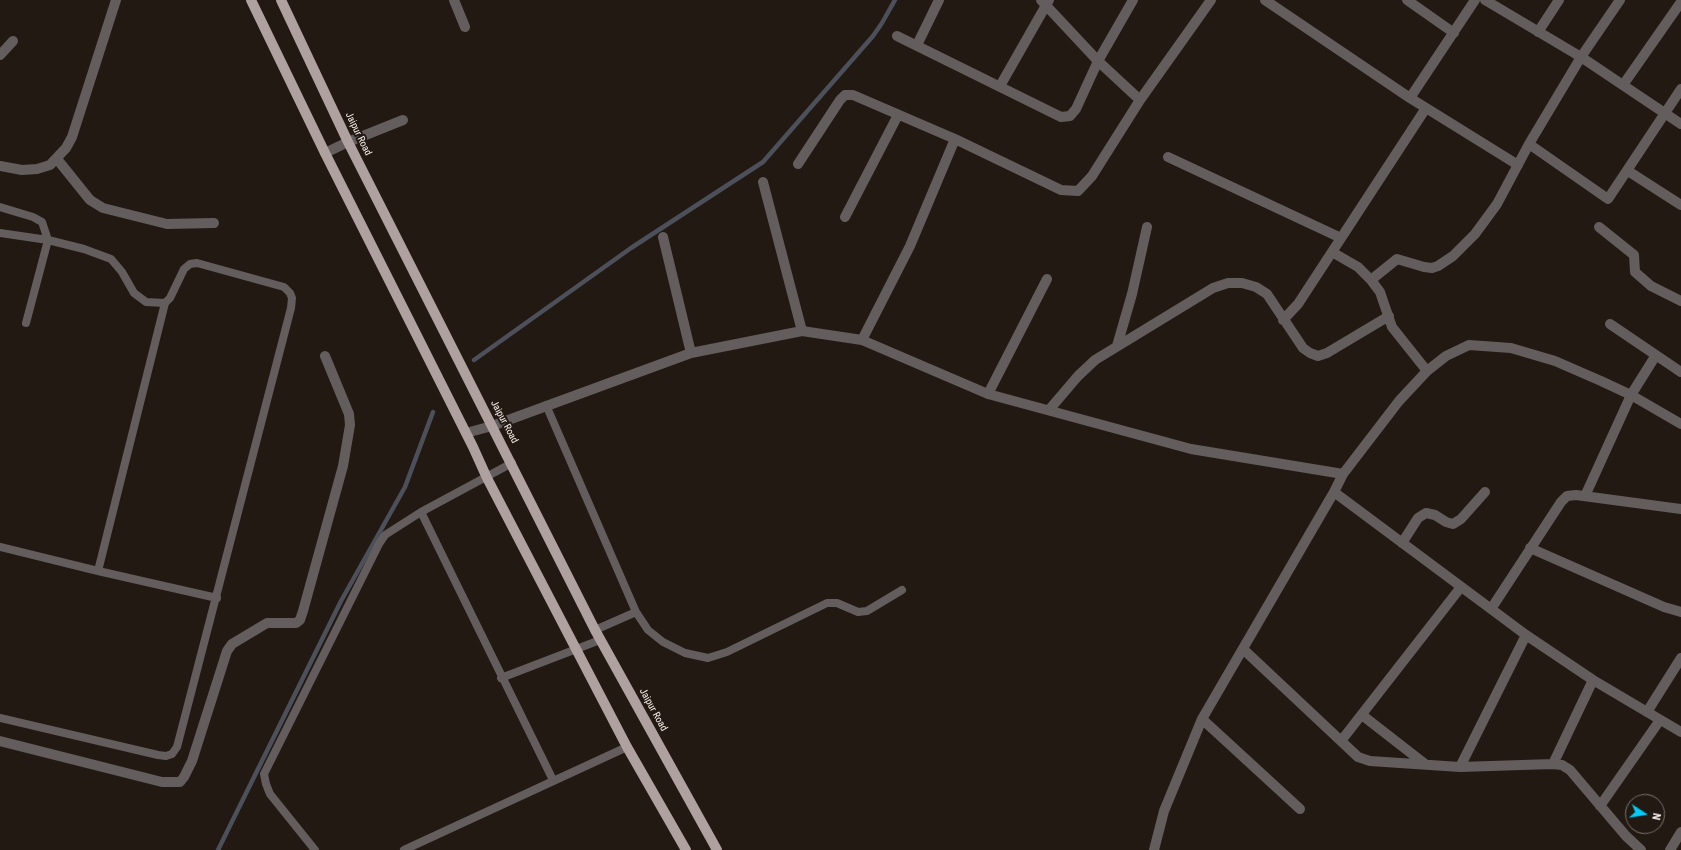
<!DOCTYPE html>
<html>
<head>
<meta charset="utf-8">
<style>
  body { margin:0 }
  #map { position:relative; width:1681px; height:850px; overflow:hidden; background:#231913; font-family:"Roboto Condensed",sans-serif }
  canvas { display:block }
  .north { position:absolute; left:1625px; top:794px; width:40px; height:40px; box-sizing:border-box; background:#231913; border:1px solid #786f6a; border-radius:50%; rotate:102deg; font-size:11px; font-weight:700; line-height:16px; text-align:center; color:#f8f0ec }
  .north::after { content:''; display:block; margin:auto; width:14px; height:18px; background:#01cbf9; clip-path:polygon(50% 0,100% 100%,50% 72%,0 100%) }
</style>
</head>
<body>
<div id="map">
<canvas width="1681" height="850"></canvas>
<div class="north">N</div>
</div>
<script>
const context = document.querySelector('canvas').getContext('2d');
context.lineJoin = 'round';
const poly = rows => new Path2D(rows.map(r => 'M' + r).join(''));
function stroke(path, color, width, dash) { context.strokeStyle = color; context.lineWidth = width; context.lineCap = dash ? 'butt' : 'round'; context.setLineDash(dash || []); context.stroke(path); }
function drawText(font, color, halo, rows, align = 'center') {
  context.font = font + ' "Roboto Condensed",sans-serif'; context.lineWidth = 4; context.setLineDash([]); context.textBaseline = 'middle'; context.strokeStyle = halo; context.fillStyle = color; for (const [text, x, y, turn = 0] of rows) {
    context.save(); context.translate(x, y); context.rotate((+turn || 0) * Math.PI / 180); context.textAlign = isNaN(turn) ? turn : align; if (halo) context.strokeText(text, 0, 0); context.fillText(text, 0, 0); context.restore();
  }
}
stroke(poly([
  [474,360,631,248,763,162,873,36,882,23,895,0],
  [218,850,341,601,405,487,433,412]
]), '#4c505a', 4.5);
stroke(poly([
  [0,207,33,217,42,222,48,240,26,323],
  [0,233,48,240,84,249,111,259,122,272,134,293,146,302,165,303,170,298,184,269,190,264,197,263,284,287,290,293,292,298,291,308,177,747,172,754,166,756,158,755,0,718],
  [546,405,636,612,648,630,663,642,685,653,708,658,727,652,827,603,837,603,858,612,867,611,902,590],
  [421,512,553,780],
  [0,547,98,571,217,598],
  [98,571,165,303],
  [595,630,636,612],
  [501,678,600,640],
  [315,850,270,794,266,784,264,774,379,544,385,535,421,512,512,463],
  [404,850,627,747]
]), '#645d5d', 8);
stroke(poly([
  [454,0,465,27],
  [1041,0,1098,61,1140,100],
  [1265,0,1410,98,1518,165],
  [1407,0,1454,33],
  [1485,0,1581,57,1681,124],
  [1538,32,1559,0],
  [897,36,1061,117,1070,116,1076,109,1098,61,1133,0],
  [917,45,939,0],
  [0,55,13,41],
  [1623,85,1681,2],
  [1000,86,1049,0],
  [1410,98,1475,0],
  [1529,144,1608,199,1681,89],
  [325,153,348,142,403,120],
  [1168,157,1341,238],
  [57,159,90,200,103,208,167,224,214,223],
  [798,164,840,100,845,95,853,95,955,139,1061,190,1078,191,1092,176,1140,100,1211,0],
  [0,166,22,170,37,169,50,165,66,148,72,137,116,0],
  [1628,171,1681,205],
  [763,182,802,331],
  [845,217,898,115],
  [1599,227,1634,255,1635,272,1651,286,1681,301],
  [663,237,691,353],
  [1332,252,1358,267,1371,280,1380,292,1392,327,1427,371],
  [1371,280,1397,259,1424,267,1432,268,1438,266,1453,256,1475,234,1497,204,1529,144,1581,57,1620,0],
  [1283,320,1298,304,1426,108],
  [1610,324,1681,372],
  [862,340,910,246,955,139],
  [1117,346,1132,294,1147,227],
  [988,394,1047,279],
  [1049,410,1078,376,1095,360,1213,288,1228,283,1242,283,1256,287,1267,294,1303,348,1310,353,1318,356,1327,353,1389,316],
  [466,433,492,426,691,353,802,331,862,340,988,394,1191,449,1343,474],
  [1334,492,1526,635,1593,680,1681,732],
  [1585,496,1631,395,1656,355],
  [1402,543,1418,518,1426,513,1435,515,1446,522,1453,524,1461,519,1485,492],
  [1530,548,1664,607,1681,612],
  [1491,609,1561,502,1567,496,1576,495,1681,509],
  [1243,649,1358,757,1370,761,1460,767,1553,764,1562,765,1570,770,1626,836,1641,850],
  [1647,712,1681,658],
  [1362,715,1425,764],
  [1202,719,1300,809],
  [0,741,162,782,180,782,184,777,192,761,227,651,232,644,267,623,296,623,300,620,303,611,343,466,350,425,349,414,325,356],
  [1341,741,1461,587],
  [1553,764,1593,680],
  [1460,767,1526,635],
  [1600,806,1660,720],
  [1154,850,1164,811,1202,719,1334,492,1343,474,1399,401,1427,371,1446,356,1469,345,1511,348,1555,361,1601,381,1631,395,1681,424],
  [1670,850,1681,832]
]), '#645d5d', 10);
stroke(poly([
  [251,0,325,153,473,447,487,478,627,747,686,850],
  [281,0,348,142,595,630,717,850]
]), '#afa1a0', 10);
drawText('10px', '#f8f0ec', '#231913', [
  ["Jaipur Road",358,134,64],
  ["Jaipur Road",504,422,62],
  ["Jaipur Road",653,710,61]
]);
</script>
</body>
</html>
